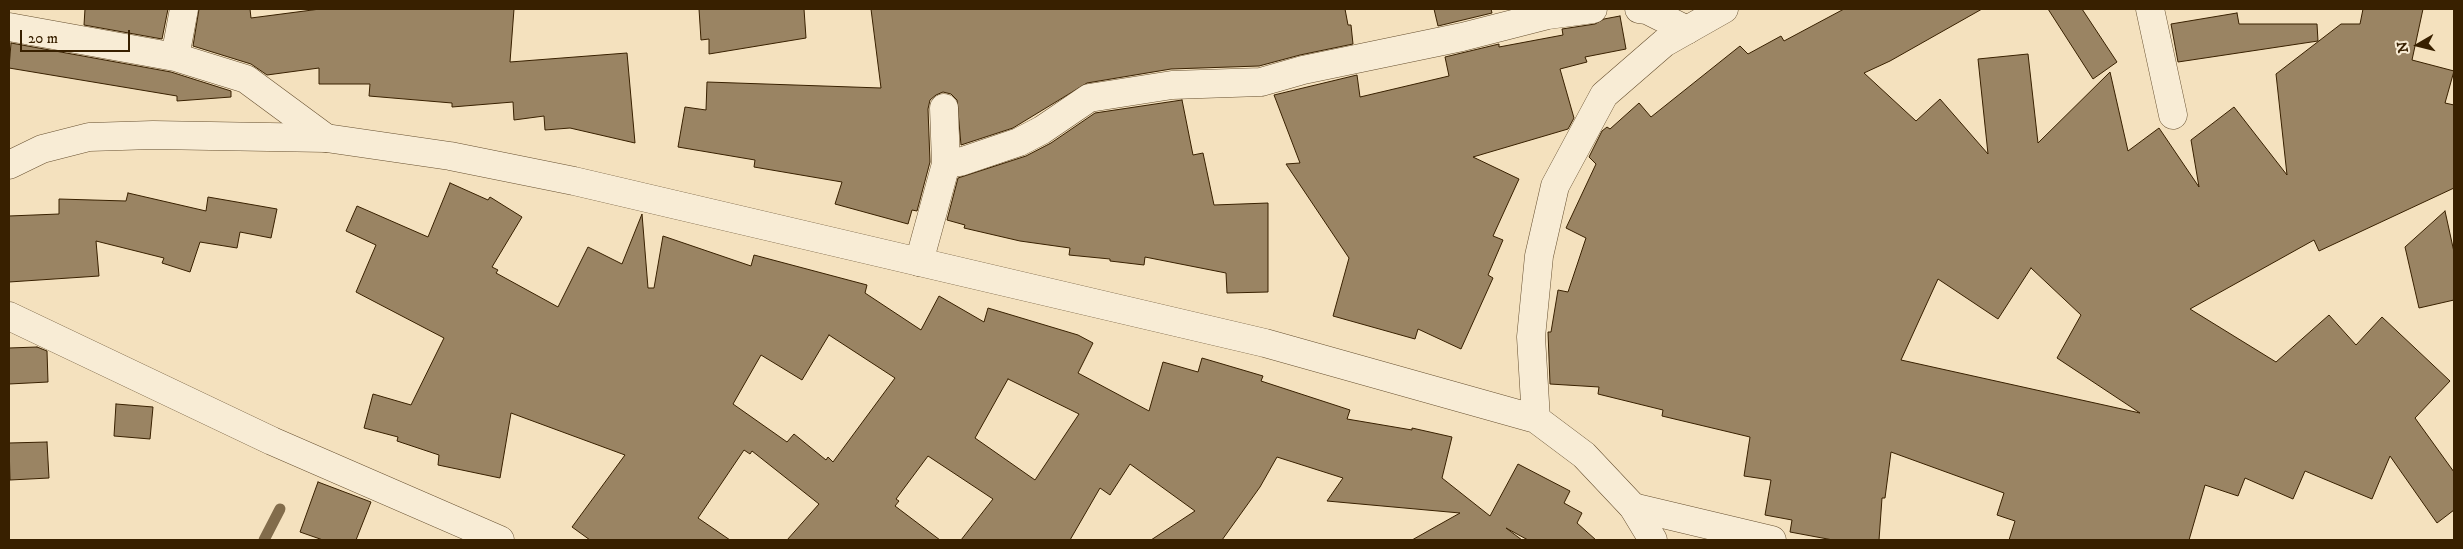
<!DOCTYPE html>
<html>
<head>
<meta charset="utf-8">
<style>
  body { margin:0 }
  #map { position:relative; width:2463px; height:549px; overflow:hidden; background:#f4e1be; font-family:"IM FELL DW Pica",serif }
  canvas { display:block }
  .frame { position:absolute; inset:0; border:10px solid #382000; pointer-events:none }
  .north { position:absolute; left:2393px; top:20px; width:50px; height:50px; -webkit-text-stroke:4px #f8ecd5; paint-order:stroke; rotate:262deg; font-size:14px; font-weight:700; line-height:20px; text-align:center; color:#382000 }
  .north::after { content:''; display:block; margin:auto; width:18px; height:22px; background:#382000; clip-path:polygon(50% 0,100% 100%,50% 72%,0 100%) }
  .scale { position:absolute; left:20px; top:30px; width:110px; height:22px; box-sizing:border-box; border:2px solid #382000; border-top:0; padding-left:6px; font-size:15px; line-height:18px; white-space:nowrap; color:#382000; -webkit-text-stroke:4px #f8ecd5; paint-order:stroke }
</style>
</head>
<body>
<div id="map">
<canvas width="2463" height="549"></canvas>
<div class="frame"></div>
<div class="north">N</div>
<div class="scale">20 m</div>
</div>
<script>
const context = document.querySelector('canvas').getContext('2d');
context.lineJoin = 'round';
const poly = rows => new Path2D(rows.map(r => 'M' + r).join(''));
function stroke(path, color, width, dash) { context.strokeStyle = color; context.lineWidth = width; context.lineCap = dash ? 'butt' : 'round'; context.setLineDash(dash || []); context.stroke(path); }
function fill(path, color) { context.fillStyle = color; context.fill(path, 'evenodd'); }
stroke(poly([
  [264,540,280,509]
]), '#826c4b', 11);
const building = poly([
  [85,9,168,9,162,39,84,25,85,9],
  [199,9,250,9,251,18,320,9,514,9,510,62,627,53,635,143,570,128,545,130,544,116,514,120,513,102,452,107,452,103,369,96,370,84,319,84,319,68,267,75,251,64,193,46,199,9],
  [699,9,804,9,806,38,709,54,709,39,701,40,699,9],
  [871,9,1345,9,1348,25,1351,25,1353,44,1300,55,1259,66,1171,69,1087,83,1013,128,961,145,957,100,951,94,943,92,936,95,930,100,928,109,930,162,917,211,912,210,908,224,835,204,842,182,754,167,755,160,678,147,685,107,706,110,707,82,881,88,871,9],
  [1434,9,1491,9,1492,13,1438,26,1434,9],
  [1844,9,1982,9,1890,61,1864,73,1916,121,1940,99,1988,154,1978,59,2028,54,2038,143,2110,72,2128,151,2159,128,2199,187,2191,140,2234,107,2287,175,2276,74,2341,24,2360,24,2363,9,2423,9,2412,60,2454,71,2445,103,2454,105,2454,188,2319,251,2314,240,2190,309,2276,362,2329,315,2356,345,2382,317,2450,381,2415,418,2454,472,2454,510,2437,523,2390,456,2372,499,2305,471,2293,499,2245,478,2238,496,2205,485,2189,540,2009,540,2015,521,1997,515,2004,493,1891,452,1885,498,1882,498,1879,540,1833,540,1790,532,1792,520,1765,515,1771,480,1744,476,1750,437,1662,416,1663,410,1598,394,1599,387,1550,384,1548,332,1551,332,1558,290,1568,292,1586,238,1566,228,1596,164,1589,157,1602,131,1607,127,1610,129,1639,103,1651,117,1740,46,1748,54,1781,36,1784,41,1844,9],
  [2031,268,2081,315,2057,358,2140,413,1901,360,1938,279,1998,319,2031,268],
  [2048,9,2082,9,2117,62,2093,79,2048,9],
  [2237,13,2239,24,2317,24,2318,41,2178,62,2171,24,2237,13],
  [1620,16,1626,49,1585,57,1587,62,1560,69,1574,118,1568,129,1473,157,1519,179,1493,236,1503,240,1488,275,1493,278,1461,349,1418,329,1415,339,1333,316,1349,258,1286,164,1300,163,1274,95,1357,75,1360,97,1449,76,1445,57,1499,44,1499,47,1563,35,1562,29,1595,24,1604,19,1620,16],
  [11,43,171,72,231,91,231,97,177,101,177,96,9,68,11,43],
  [1182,100,1193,155,1203,153,1214,205,1268,203,1268,292,1227,293,1226,273,1145,257,1144,265,1110,261,1110,259,1069,255,1070,248,1020,241,964,228,965,225,947,220,958,178,1026,156,1051,143,1095,113,1182,100],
  [450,183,488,200,490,197,522,217,492,267,498,270,496,273,558,307,588,247,622,264,642,214,648,288,654,288,663,236,751,266,754,255,867,285,865,293,921,330,939,296,984,322,988,308,1078,335,1093,343,1078,373,1149,411,1163,362,1198,372,1202,358,1263,376,1261,381,1350,410,1347,419,1412,430,1412,428,1452,437,1442,478,1490,516,1518,464,1570,491,1564,503,1582,513,1577,523,1596,540,1528,540,1506,528,1522,540,1412,540,1460,513,1327,501,1343,478,1277,457,1260,487,1222,540,1151,540,1195,511,1130,464,1110,495,1100,488,1070,540,961,540,993,499,928,456,896,499,899,501,895,506,940,540,787,540,819,504,752,451,750,454,744,450,698,518,730,540,590,540,572,527,625,455,511,413,500,478,438,465,439,455,397,441,398,437,364,428,373,394,411,405,444,338,356,292,376,245,346,231,357,206,428,237,450,183],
  [829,335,895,378,833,462,828,457,826,460,794,434,787,442,733,404,761,355,802,380,829,335],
  [1008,379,1079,414,1035,480,975,438,1008,379],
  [128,193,206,211,208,197,277,209,271,238,240,232,237,248,200,242,190,272,162,263,164,258,96,241,99,276,9,282,9,216,59,214,59,199,126,201,128,193],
  [2445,211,2454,252,2454,300,2419,308,2405,247,2445,211],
  [37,347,47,351,48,382,9,384,9,348,37,347],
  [116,404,153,407,150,439,114,436,116,404],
  [47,442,49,478,10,480,9,443,47,442],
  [318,482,371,502,356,540,323,540,300,532,318,482]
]);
fill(building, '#9a8463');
stroke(building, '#382000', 1);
const minor = poly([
  [1639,9,1647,10,1687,30],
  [2150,9,2173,115],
  [9,27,175,57,246,79,326,138],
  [175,57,184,9],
  [946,164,960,162,1019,142,1042,130,1089,98,1172,85,1261,82,1303,70,1462,37,1548,15,1593,9],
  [919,262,946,164,944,108],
  [9,316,272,441,500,540],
  [1633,507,1772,540]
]);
const tertiary = poly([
  [9,165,42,149,89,137,153,135,326,138,450,156,574,181,1265,343,1536,419,1584,455,1633,507,1653,540],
  [1536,419,1531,337,1539,256,1555,186,1604,95,1664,43,1724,9]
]);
stroke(minor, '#675030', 29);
stroke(tertiary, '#675030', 29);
stroke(minor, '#f8ecd5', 28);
stroke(tertiary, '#f8ecd5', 28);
</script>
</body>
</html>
